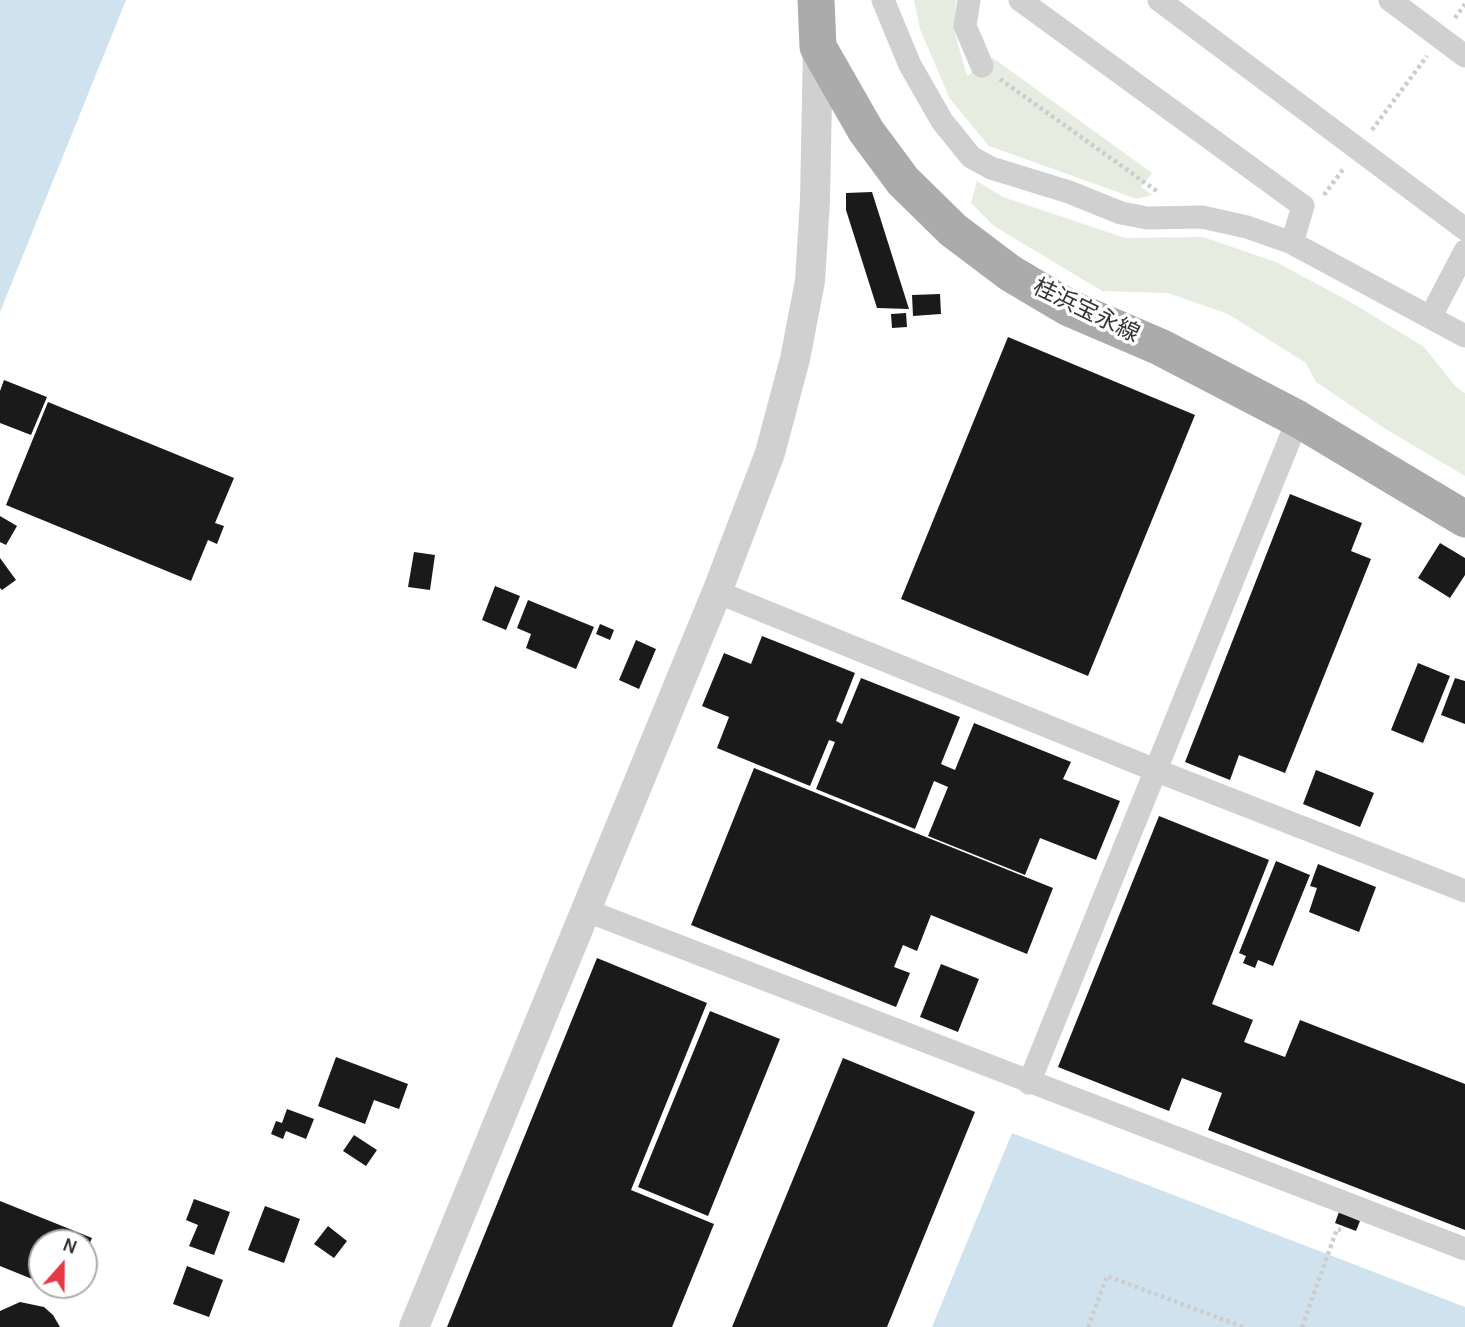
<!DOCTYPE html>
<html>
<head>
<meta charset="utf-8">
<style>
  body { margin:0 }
  #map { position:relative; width:1465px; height:1327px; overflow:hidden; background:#fff; font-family:Karla,sans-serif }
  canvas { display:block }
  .north { position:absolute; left:28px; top:1229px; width:70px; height:70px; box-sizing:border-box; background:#fff; border:2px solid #adadad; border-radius:50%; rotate:21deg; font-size:19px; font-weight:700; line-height:28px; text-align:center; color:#333 }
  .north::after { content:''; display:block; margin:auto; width:24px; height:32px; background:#e63946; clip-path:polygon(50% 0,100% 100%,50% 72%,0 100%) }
</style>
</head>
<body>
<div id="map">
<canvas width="1465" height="1327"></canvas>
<div class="north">N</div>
</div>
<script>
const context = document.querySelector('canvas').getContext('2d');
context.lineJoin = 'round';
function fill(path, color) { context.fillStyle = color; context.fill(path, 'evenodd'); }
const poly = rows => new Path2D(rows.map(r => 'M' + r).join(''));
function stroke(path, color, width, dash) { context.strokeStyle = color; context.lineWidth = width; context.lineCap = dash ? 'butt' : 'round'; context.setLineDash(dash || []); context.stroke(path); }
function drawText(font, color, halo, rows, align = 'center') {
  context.font = font + ' Karla,"Noto Sans JP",sans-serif'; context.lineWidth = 7; context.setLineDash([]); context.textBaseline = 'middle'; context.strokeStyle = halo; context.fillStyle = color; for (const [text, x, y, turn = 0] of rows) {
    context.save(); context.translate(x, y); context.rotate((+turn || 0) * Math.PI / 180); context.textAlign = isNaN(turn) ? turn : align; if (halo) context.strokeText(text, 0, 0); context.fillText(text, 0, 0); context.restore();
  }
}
fill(poly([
  [914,0,956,0,954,30,967,76,993,58,1152,173,1141,187,1152,195,1137,199,989,146,950,99,920,29],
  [977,181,1003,197,1125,238,1203,237,1276,262,1354,304,1424,347,1456,387,1465,393,1465,476,1384,428,1316,382,1306,363,1228,314,1168,293,1102,291,994,226,971,203]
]), '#e6ecdf');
fill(poly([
  [0,0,126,0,0,312],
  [1012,1133,1465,1307,1465,1327,932,1327]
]), '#cfe2ee');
fill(poly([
  [872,192,909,309,877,308,846,210,846,193],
  [940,294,941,314,913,316,912,295],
  [906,313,907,327,892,328,891,314],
  [1008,337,1195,415,1088,676,901,599],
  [4,380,47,397,31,435,0,423,0,391],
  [48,402,234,478,215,523,224,526,217,544,208,540,191,581,6,505],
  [1290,494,1362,523,1351,551,1371,559,1285,773,1239,755,1230,780,1185,762],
  [0,516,17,526,6,545,0,542],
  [1440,543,1465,558,1465,575,1450,598,1418,578],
  [414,552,435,555,430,590,408,587],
  [0,558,16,580,2,590,0,588],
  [495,586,520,596,506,630,482,620],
  [528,600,594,627,576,669,526,648,531,634,517,628],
  [600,624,614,630,610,640,596,634],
  [762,636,855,673,836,721,842,724,861,678,960,717,941,764,955,770,974,723,1071,762,1063,779,1120,801,1096,860,1040,838,1025,875,928,836,948,787,934,781,915,829,816,789,835,742,829,740,810,786,717,748,729,717,702,706,724,653,751,664],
  [636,640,656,649,639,689,619,680],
  [1418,663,1450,676,1423,743,1391,730],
  [1455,678,1465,681,1465,724,1441,715],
  [754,768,1053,888,1027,954,931,915,917,951,903,945,894,967,910,973,896,1007,691,925],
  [1316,770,1374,793,1360,827,1303,804],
  [1159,816,1269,860,1212,1004,1253,1020,1244,1042,1285,1057,1300,1020,1465,1084,1465,1230,1208,1130,1222,1093,1182,1078,1169,1111,1058,1067],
  [1276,861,1310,875,1273,966,1258,960,1255,968,1243,963,1246,956,1239,953],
  [1318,864,1376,887,1359,932,1309,912,1317,888,1310,886],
  [597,958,707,1003,631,1190,714,1224,672,1327,447,1327],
  [941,964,979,979,958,1032,920,1017],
  [710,1011,780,1039,708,1216,638,1187],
  [336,1057,408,1084,399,1109,374,1100,365,1124,318,1106],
  [843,1058,975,1112,887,1327,732,1327],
  [287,1109,314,1119,306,1139,286,1131,283,1139,271,1134,276,1121,282,1123],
  [354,1135,377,1150,366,1166,343,1151],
  [194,1199,230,1212,214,1255,189,1246,198,1225,186,1220],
  [0,1201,92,1238,84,1257,84,1243,42,1243,42,1283,0,1266],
  [265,1206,300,1219,284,1263,248,1250],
  [1339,1212,1360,1221,1356,1231,1335,1223],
  [328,1226,347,1241,334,1258,314,1244],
  [187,1266,223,1280,209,1317,173,1304],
  [47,1285,73,1285,69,1294],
  [20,1302,44,1307,53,1315,60,1327,0,1327,0,1311]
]), '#1a1a1a');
stroke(poly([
  [1455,18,1465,4],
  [1000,79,1158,192],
  [1372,130,1427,56],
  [1324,195,1344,168],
  [1088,1327,1107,1276,1243,1327],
  [1302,1327,1337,1229,1341,1230]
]), '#cdcdcd', 4.5, [3.5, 3.5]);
stroke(poly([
  [883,0,910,65,942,121,971,157,991,168,1069,192,1121,213,1147,218,1202,217,1247,227,1292,243,1465,336],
  [969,0,965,26,982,66],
  [1020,0,1303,206,1292,243],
  [1159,0,1465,229],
  [1390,0,1465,56],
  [1431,316,1465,251],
  [717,592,1155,770,1465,891],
  [585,910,1465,1249],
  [1029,1083,1298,419]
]), '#d0d0d0', 23);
stroke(poly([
  [414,1327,717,592,770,453,795,359,810,281,815,200,818,47]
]), '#d0d0d0', 30);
stroke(poly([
  [816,0,818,47,866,131,903,181,953,230,1010,273,1069,308,1160,347,1298,419,1465,519]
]), '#ababab', 37);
drawText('23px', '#333', '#fff', [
  ["桂浜宝永線",1086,311,26]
]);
</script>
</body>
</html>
